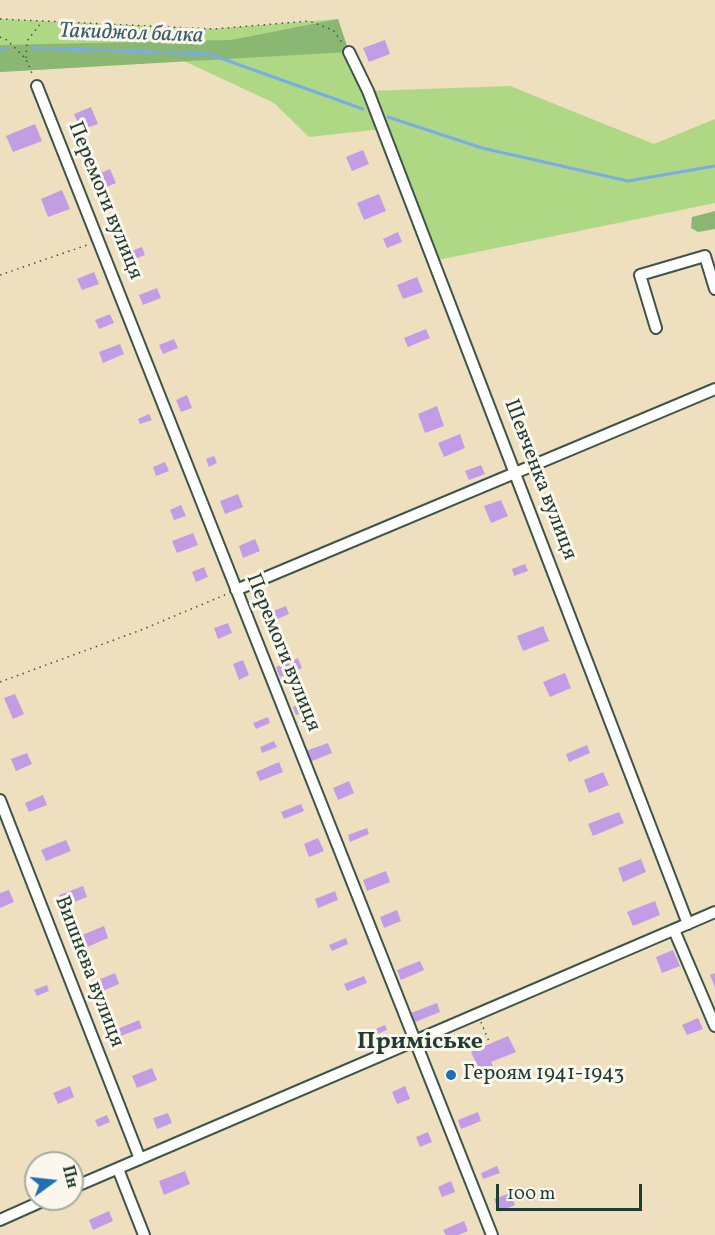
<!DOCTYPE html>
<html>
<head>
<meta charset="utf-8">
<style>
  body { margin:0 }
  #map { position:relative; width:715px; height:1235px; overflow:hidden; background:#eedfbe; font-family:Vollkorn,serif }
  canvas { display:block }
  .north { position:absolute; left:24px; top:1151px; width:60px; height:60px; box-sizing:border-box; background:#fbf7ec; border:2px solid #a3ada2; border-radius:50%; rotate:75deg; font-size:16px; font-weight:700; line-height:24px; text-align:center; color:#1f3d34 }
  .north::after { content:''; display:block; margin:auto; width:21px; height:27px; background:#1f6fb2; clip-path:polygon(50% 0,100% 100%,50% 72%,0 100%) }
  .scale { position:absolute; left:496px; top:1184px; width:146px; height:27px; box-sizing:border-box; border:3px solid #1f3d34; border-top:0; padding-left:8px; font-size:18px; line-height:21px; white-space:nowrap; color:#1f3d34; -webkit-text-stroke:4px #fbf7ec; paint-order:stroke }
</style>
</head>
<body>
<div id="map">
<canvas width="715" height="1235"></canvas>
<div class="north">Пн</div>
<div class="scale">100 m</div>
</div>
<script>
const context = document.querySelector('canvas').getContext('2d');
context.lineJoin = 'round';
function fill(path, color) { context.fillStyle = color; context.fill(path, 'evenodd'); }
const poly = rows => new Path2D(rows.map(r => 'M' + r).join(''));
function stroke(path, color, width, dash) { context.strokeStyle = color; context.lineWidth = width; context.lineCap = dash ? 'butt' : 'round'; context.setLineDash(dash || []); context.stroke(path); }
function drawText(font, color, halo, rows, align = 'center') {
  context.font = font + ' Vollkorn,serif'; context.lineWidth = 6; context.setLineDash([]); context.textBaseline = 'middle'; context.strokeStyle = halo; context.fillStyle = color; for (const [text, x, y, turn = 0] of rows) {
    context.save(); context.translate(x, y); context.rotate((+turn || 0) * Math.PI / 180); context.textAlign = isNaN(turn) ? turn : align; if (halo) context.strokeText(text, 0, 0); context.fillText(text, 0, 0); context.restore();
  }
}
fill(poly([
  [0,19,213,29,338,19,349,53,368,91,510,86,654,144,715,119,715,203,433,261,382,129,309,137,274,103,184,61,0,72]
]), '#aed884');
fill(poly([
  [338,19,349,52,0,72,0,45,231,40],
  [715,211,715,229,698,232,691,228,692,217]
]), '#8ab872');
stroke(poly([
  [33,48,209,54,363,109],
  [0,49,7,48],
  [388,117,482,148,628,181,715,166]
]), '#7aace6', 3);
fill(poly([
  [385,40,390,54,369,62,363,48],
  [91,107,98,124,81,130,74,114],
  [35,124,42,141,13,152,6,136],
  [363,150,369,164,352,171,346,157],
  [110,169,116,183,101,189,96,175],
  [62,190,70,209,48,217,41,199],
  [379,194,386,211,364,220,357,203],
  [398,232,402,242,387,248,383,239],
  [142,247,145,255,132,260,129,252],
  [94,272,99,284,82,290,77,279],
  [417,277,423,292,403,299,397,285],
  [157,288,161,298,143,305,139,295],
  [110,314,114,323,99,329,95,320],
  [426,329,430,338,408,347,404,338],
  [174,339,178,348,163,354,159,345],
  [120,344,124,354,103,363,99,352],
  [187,395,192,408,181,412,176,400],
  [437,406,444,426,425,433,418,414],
  [149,414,152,420,140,424,138,419],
  [460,434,465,448,444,457,438,443],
  [214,456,217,463,209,467,206,459],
  [165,462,169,471,156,476,153,467],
  [481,465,485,474,469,480,465,471],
  [238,494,243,507,225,514,220,501],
  [501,500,508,516,491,523,484,506],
  [181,505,186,516,174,520,170,510],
  [193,533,198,545,177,553,172,541],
  [255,539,260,551,243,558,239,546],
  [525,564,528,571,514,576,512,569],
  [204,567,208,577,196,582,192,572],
  [286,606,289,614,275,620,271,612],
  [228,623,232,633,218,639,214,628],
  [543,626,549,641,523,651,517,636],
  [298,658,302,668,280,677,276,667],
  [243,660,249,675,239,680,233,664],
  [565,673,571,688,550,697,543,682],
  [15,694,24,714,13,719,4,698],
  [310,700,313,709,296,715,293,707],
  [268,717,270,723,256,729,253,723],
  [274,741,277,747,262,753,260,747],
  [328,743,332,753,307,763,303,752],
  [587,745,590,753,569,762,566,754],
  [27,753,32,764,16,771,11,759],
  [279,762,283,772,260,781,256,772],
  [603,772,609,785,589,793,584,780],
  [349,781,354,793,338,800,333,788],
  [43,795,47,805,29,812,25,803],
  [301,804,304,811,284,819,281,812],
  [619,812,624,823,593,836,588,824],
  [367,828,369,834,350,842,348,835],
  [318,838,324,851,309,857,304,844],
  [66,840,71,851,46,861,41,850],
  [641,859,646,872,623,882,618,868],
  [386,871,390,882,367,891,363,880],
  [83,886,87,897,64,906,59,895],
  [9,890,14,902,0,908,0,893],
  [335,891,338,900,318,908,315,899],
  [655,901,660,915,633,926,627,912],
  [397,910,401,921,384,928,380,917],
  [104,926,108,938,85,948,80,936],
  [346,938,348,944,332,951,329,945],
  [673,950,680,966,662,973,656,957],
  [420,961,424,970,401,980,397,970],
  [115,973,119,984,98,993,93,982],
  [715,973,715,987,710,975],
  [364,976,367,983,347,991,344,984],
  [47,985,49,991,37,996,34,990],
  [437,1003,440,1012,415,1022,411,1013],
  [698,1018,703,1029,687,1035,682,1025],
  [139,1020,142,1028,118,1037,115,1030],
  [385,1025,387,1030,368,1038,366,1033],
  [508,1036,516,1052,491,1062,494,1068,481,1073,471,1052],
  [152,1068,157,1080,137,1088,132,1076],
  [70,1086,74,1097,58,1104,53,1093],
  [405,1086,410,1099,397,1104,392,1092],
  [478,1112,481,1121,461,1129,458,1120],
  [168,1113,172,1123,157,1129,153,1118],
  [107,1115,110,1122,98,1127,95,1120],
  [428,1132,432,1142,420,1147,416,1137],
  [497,1166,500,1173,483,1179,481,1173],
  [185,1171,190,1184,164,1195,159,1181],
  [451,1181,455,1192,442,1197,438,1187],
  [510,1193,515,1205,499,1212,494,1199],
  [109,1211,113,1221,93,1230,89,1220],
  [464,1221,468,1231,458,1235,446,1235,443,1230]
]), '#c29de6');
const minor = poly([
  [349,52,368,91,688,924],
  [37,86,492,1235],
  [656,328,640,275,705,256,715,289],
  [236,590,715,389],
  [0,800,140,1159],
  [674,930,715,1026],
  [118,1169,144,1235],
  [72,1188,715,912],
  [0,1220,47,1199]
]);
stroke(minor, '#3e5549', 14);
stroke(poly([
  [0,19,213,29,309,21,333,30,343,44],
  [0,37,7,40,26,59,33,76],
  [26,58,27,41,41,23],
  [0,275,90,244],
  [0,682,141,630,227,594],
  [481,1022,490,1044]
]), '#3e5549', 1.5, [1.5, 4.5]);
stroke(minor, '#fff', 10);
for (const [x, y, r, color] of [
  [451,1075,6,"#1f6fb2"]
]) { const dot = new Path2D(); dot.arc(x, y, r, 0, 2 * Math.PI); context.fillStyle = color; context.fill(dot); stroke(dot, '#fbf7ec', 2); }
drawText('21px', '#1f3d34', '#fbf7ec', [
  ["Перемоги вулиця",104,201,68],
  ["Шевченка вулиця",539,480,69],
  ["Перемоги вулиця",282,653,68],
  ["Вишнева вулиця",88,972,69]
]);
drawText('21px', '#1f3d34', '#fbf7ec', [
  ["Героям 1941-1943",463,1075]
], 'left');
drawText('italic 22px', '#3a5e69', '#fbf7ec', [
  ["Такиджол балка",131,35,2]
]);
drawText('bold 24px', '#1f3d34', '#fbf7ec', [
  ["Приміське",420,1044]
]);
</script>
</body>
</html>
